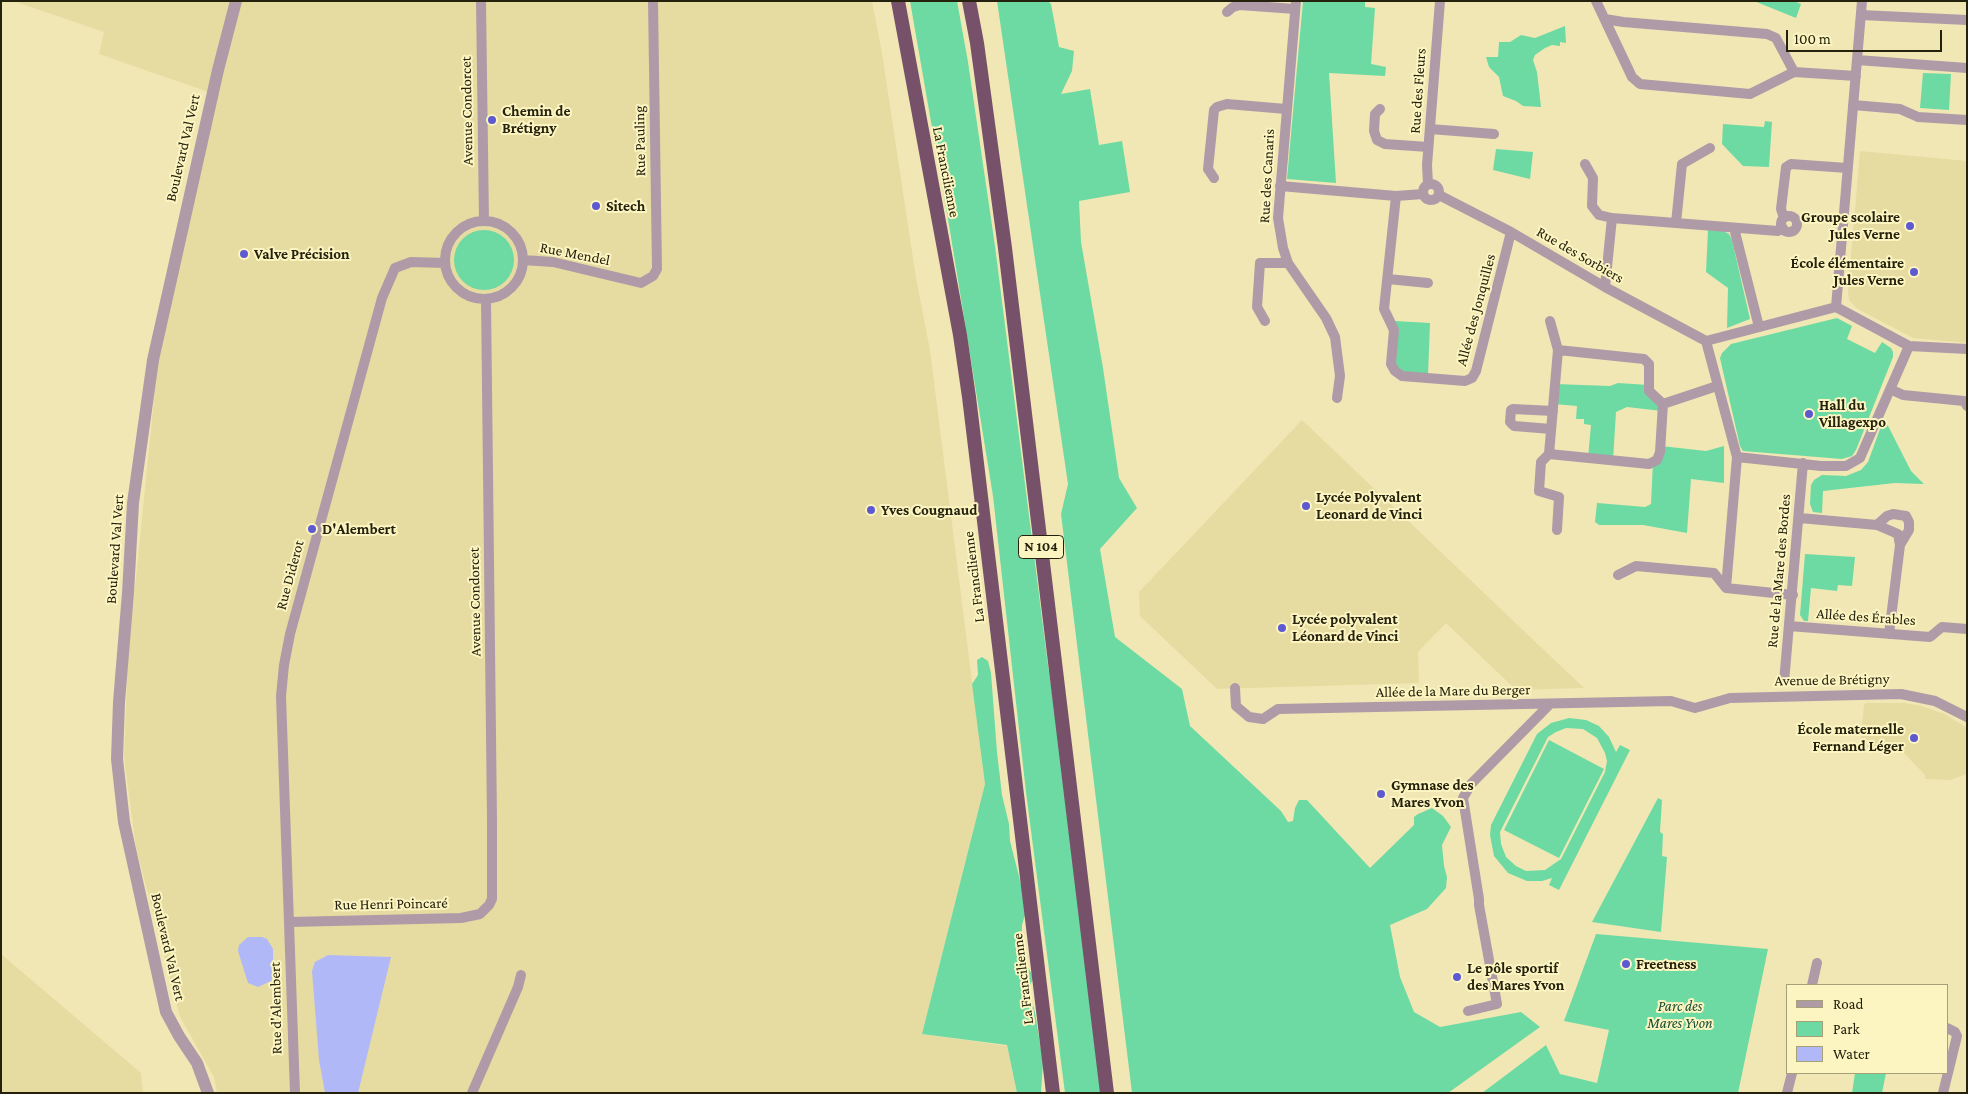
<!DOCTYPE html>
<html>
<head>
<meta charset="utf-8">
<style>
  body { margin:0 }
  #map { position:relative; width:1968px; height:1094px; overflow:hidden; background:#f0e7b4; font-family:"Crimson Pro",serif }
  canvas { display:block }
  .frame { position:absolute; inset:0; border:2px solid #24210d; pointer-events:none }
  .legend { position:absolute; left:1786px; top:984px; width:162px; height:90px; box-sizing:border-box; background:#fdf5c1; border:1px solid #a6a079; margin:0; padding:6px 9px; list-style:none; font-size:15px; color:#24210d }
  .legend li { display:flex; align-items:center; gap:10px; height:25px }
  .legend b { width:25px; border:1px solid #a6a079 }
  .scale { position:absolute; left:1786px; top:30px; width:156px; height:22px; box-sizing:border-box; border:2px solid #24210d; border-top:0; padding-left:6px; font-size:15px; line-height:18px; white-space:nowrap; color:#24210d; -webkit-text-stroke:4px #fdf5c1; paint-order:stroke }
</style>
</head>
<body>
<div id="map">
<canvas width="1968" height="1094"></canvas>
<div class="frame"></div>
<ul class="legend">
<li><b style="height:6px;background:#af9ba7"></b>Road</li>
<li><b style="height:14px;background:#6ddaa3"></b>Park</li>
<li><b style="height:14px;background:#b1b8f8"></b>Water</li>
</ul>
<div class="scale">100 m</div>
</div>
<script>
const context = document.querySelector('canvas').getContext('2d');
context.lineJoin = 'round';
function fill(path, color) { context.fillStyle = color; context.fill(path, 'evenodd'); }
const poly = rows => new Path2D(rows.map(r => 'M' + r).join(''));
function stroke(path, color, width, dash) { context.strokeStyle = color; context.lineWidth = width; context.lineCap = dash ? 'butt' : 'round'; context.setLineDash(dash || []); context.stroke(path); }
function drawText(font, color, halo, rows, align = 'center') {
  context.font = font + ' "Crimson Pro",serif'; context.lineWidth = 4; context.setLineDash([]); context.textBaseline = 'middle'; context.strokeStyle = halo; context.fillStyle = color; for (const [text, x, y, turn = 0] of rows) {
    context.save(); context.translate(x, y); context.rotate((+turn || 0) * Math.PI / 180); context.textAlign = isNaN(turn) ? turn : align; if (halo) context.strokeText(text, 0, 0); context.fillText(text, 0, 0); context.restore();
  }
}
fill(poly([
  [13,1,872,1,882,53,916,278,930,350,985,784,922,1034,1007,1046,1017,1093,217,1093,214,1077,180,1017,136,847,124,758,128,657,159,350,217,95,99,54,104,32],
  [1860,151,1967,161,1967,343,1913,338,1856,308,1849,300,1848,291],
  [1302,420,1584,688,1516,690,1446,623,1418,652,1419,683,1217,689,1140,616,1139,592],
  [1866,703,1905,703,1921,706,1945,714,1967,728,1967,774,1950,780,1925,779,1925,775,1903,752,1860,748,1864,705],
  [1,954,141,1073,143,1093,1,1093]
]), '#e6dca2');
fill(poly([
  [910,1,957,1,968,62,995,246,1047,658,1067,797,1101,1093,1065,1093,1026,792,993,496,950,231],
  [997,1,1048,1,1051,4,1059,47,1074,51,1072,71,1061,94,1090,89,1099,145,1122,141,1130,192,1079,201,1081,242,1103,368,1119,478,1137,508,1100,549,1115,637,1182,689,1190,726,1281,811,1288,822,1293,821,1295,808,1299,800,1307,800,1370,868,1414,825,1414,817,1418,814,1432,808,1443,816,1451,827,1442,845,1444,866,1447,877,1446,888,1427,909,1390,925,1400,977,1414,1012,1440,1027,1521,1012,1540,1027,1448,1093,1132,1093,1061,514,1068,484],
  [1303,1,1365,1,1365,7,1375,8,1371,64,1386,67,1385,76,1329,73,1336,183,1287,179],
  [1754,1,1794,1,1801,4,1796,18],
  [1565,26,1566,43,1560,42,1560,46,1552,45,1545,48,1535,55,1533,60,1537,72,1541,107,1523,106,1516,101,1503,96,1499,77,1489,67,1486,57,1498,57,1499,42,1510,42,1521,35,1535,38],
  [1923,73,1951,74,1949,110,1920,108],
  [1765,121,1772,122,1769,167,1743,166,1722,144,1723,124,1764,127],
  [1496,149,1533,152,1530,179,1493,170],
  [1708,230,1723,231,1729,234,1732,240,1750,319,1727,328,1728,288,1706,272],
  '454 260a30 30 0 1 1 60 0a30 30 0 1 1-60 0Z',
  [1837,318,1852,326,1847,339,1875,353,1882,342,1891,348,1893,352,1893,357,1856,450,1852,456,1842,459,1743,451,1740,446,1720,358,1722,353,1731,344],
  [1395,321,1430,323,1428,375,1404,373,1398,369,1396,363],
  [1618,383,1649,385,1662,411,1627,407,1616,412,1613,460,1588,458,1591,425,1584,424,1584,419,1576,419,1577,406,1554,404,1555,384,1610,386],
  [1884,418,1911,471,1924,484,1895,483,1823,491,1822,513,1813,512,1810,504,1811,485,1814,480,1822,475,1846,476,1861,470,1868,462],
  [1661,446,1706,451,1724,446,1724,483,1691,479,1687,533,1643,525,1599,525,1595,522,1597,503,1645,507,1651,504,1653,461],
  [1805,554,1855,557,1852,586,1838,585,1837,591,1811,588,1808,621,1804,621,1800,615],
  [982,657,988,661,991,673,997,752,1002,795,1009,824,1010,841,1022,888,1025,915,1022,925,1021,957,1034,977,1028,989,1035,1012,1043,1063,1041,1093,1017,1093,1007,1045,922,1034,985,784,972,684,978,675,977,660],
  [1569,718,1586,720,1599,726,1609,737,1616,752,1620,745,1630,750,1559,890,1549,885,1552,878,1542,881,1527,881,1508,873,1494,856,1490,835,1491,825,1537,734,1551,723],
  [1566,728,1583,729,1597,738,1605,753,1607,761,1605,772,1561,859,1545,870,1526,871,1516,866,1506,857,1501,844,1500,832,1548,737,1556,732],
  [1549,740,1604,769,1559,858,1504,830],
  [1658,798,1662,800,1660,832,1663,834,1662,856,1667,857,1661,932,1592,922],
  [1596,934,1768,949,1738,1093,1482,1093,1546,1045,1560,1074,1597,1083,1609,1030,1564,1021],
  [1855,1073,1886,1073,1882,1093,1852,1093]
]), '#6ddaa3');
fill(poly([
  [248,937,262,937,267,939,273,949,273,976,271,981,258,987,248,983,238,951,239,945],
  [328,955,391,957,358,1093,325,1093,319,1060,312,971,315,962]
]), '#b1b8f8');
stroke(poly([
  [481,1,484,221],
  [1296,1,1278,218,1283,248,1288,263,1326,318,1335,337,1340,376,1337,398],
  [1596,1,1632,77,1640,84,1750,94,1794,72],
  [1227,12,1233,7,1240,5,1295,9],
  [1861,15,1967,20],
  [1605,19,1623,22,1767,34,1776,38,1794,72],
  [1857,60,1967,68],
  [1794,72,1856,76],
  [1853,105,1900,109,1918,117,1967,120],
  [1380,109,1375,114,1374,131,1377,140,1385,144,1428,147],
  [1430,129,1494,134],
  [1585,164,1593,178,1592,206,1599,215,1612,218,1778,231,1783,228],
  [1214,178,1208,169,1214,110,1217,107,1227,104,1286,109],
  '1423 192a8 8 0 1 1 16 0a8 8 0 1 1-16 0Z',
  [1428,184,1427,165,1440,1],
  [1280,186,1396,196,1423,194],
  [1439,195,1511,232,1605,287,1706,341],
  [1396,196,1384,309,1394,330,1391,364,1395,371,1402,376,1465,381,1472,378,1476,371,1511,232],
  '1781 224a8 8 0 1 1 16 0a8 8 0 1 1-16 0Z',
  [1784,218,1781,209,1786,167,1791,164,1847,168],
  '445 260a39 39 0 1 1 78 0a39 39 0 1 1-78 0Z',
  [1676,223,1682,164,1710,148],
  [1734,228,1759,327],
  [523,260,553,262,641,283,653,276,657,269,653,1],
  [1388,279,1428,283],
  [1605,287,1612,218],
  [1836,307,1909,346,1860,458,1846,466,1821,466,1737,457,1706,341,1836,307],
  [1836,307,1862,1],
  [1265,321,1257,307,1260,263,1288,263],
  [1550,321,1558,350],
  [1909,346,1967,349],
  [1558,350,1644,359,1649,364,1649,391,1663,404,1660,452,1657,460,1649,464,1549,454,1558,350],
  [1890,389,1903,395,1964,401,1967,406],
  [1663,404,1717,386],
  [1551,429,1514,426,1510,422,1511,410,1513,409,1553,411],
  [1549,454,1541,462,1539,491,1559,497,1557,530],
  [1800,518,1877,525,1898,534,1900,545,1889,634],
  [1877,525,1887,516,1893,514,1906,516,1909,522,1909,530,1900,545],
  [1618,575,1636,566,1714,573,1726,588,1793,595],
  [1726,588,1737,457],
  [1789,626,1930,637,1942,627,1967,629],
  [1784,682,1803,463],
  [1235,688,1236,706,1249,717,1263,719,1278,709,1671,701,1695,708,1730,698,1901,694,1935,701,1967,717],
  [290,922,461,918,480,914,489,905,492,899,492,820,486,299],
  [1812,985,1817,963],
  [1468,1011,1497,1004,1479,905,1479,899,1463,798,1471,784,1550,704],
  [295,1093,281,696,284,665,290,634,382,298,395,268,411,262,445,263],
  [472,1093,518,987,521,975],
  [1787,1093,1792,1073],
  [1943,1093,1957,1036,1955,1032,1947,1028]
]), '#af9ba7', 10);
stroke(poly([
  [208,1093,197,1063,179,1036,166,1012,124,822,117,759,119,702,128,593,133,503,153,360,218,70,236,1]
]), '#af9ba7', 12);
stroke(poly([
  [898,1,960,335,969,397,1053,1093],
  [969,1,977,43,1005,248,1107,1093]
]), '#77516a', 14);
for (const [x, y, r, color] of [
  [492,120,5,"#5d59d1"],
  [596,206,5,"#5d59d1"],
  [1910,226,5,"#5d59d1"],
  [244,254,5,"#5d59d1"],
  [1914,272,5,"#5d59d1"],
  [1809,414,5,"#5d59d1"],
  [1306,506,5,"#5d59d1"],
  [871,510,5,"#5d59d1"],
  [312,529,5,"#5d59d1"],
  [1282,628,5,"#5d59d1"],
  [1914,738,5,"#5d59d1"],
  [1381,794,5,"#5d59d1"],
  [1626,964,5,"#5d59d1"],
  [1457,977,5,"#5d59d1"]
]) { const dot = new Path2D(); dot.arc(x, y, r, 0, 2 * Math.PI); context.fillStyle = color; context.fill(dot); stroke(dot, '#fdf5c1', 2); }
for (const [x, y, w] of [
  [1041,547,45]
]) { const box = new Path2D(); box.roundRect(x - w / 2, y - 11.5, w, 23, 4); context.fillStyle = '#fdf5c1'; context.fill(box); stroke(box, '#24210d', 1); }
drawText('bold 14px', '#24210d', null, [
  ["N 104",1041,547]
]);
drawText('15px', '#24210d', '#fdf5c1', [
  ["Rue des Fleurs",1418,91,-86],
  ["Avenue Condorcet",467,111,-91],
  ["Rue Pauling",640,141,-91],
  ["Boulevard Val Vert",183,148,-77],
  ["La Francilienne",946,172,79],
  ["Rue des Canaris",1267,176,-87],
  ["Rue Mendel",575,254,11],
  ["Rue des Sorbiers",1580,255,30],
  ["Allée des Jonquilles",1476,310,-75],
  ["Boulevard Val Vert",115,549,-86],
  ["Rue de la Mare des Bordes",1779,571,-85],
  ["Rue Diderot",290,575,-75],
  ["La Francilienne",974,577,-97],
  ["Avenue Condorcet",475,602,-91],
  ["Allée des Érables",1866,617,4],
  ["Avenue de Brétigny",1832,680,-1],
  ["Allée de la Mare du Berger",1453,691,-1],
  ["Rue Henri Poincaré",391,904,-1],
  ["Boulevard Val Vert",168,947,77],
  ["La Francilienne",1023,979,-97],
  ["Rue d'Alembert",276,1008,-91]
]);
drawText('bold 15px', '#24210d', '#fdf5c1', [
  ["Chemin de",502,111],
  ["Brétigny",502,128],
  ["Sitech",606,206],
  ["Groupe scolaire",1900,217,"right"],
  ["Jules Verne",1900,234,"right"],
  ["Valve Précision",254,254],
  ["École élémentaire",1904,263,"right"],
  ["Jules Verne",1904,280,"right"],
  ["Hall du",1819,405],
  ["Villagexpo",1819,422],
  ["Lycée Polyvalent",1316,497],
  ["Leonard de Vinci",1316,514],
  ["Yves Cougnaud",881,510],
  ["D'Alembert",322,529],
  ["Lycée polyvalent",1292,619],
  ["Léonard de Vinci",1292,636],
  ["École maternelle",1904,729,"right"],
  ["Fernand Léger",1904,746,"right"],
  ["Gymnase des",1391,785],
  ["Mares Yvon",1391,802],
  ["Freetness",1636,964],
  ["Le pôle sportif",1467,968],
  ["des Mares Yvon",1467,985]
], 'left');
drawText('italic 15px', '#144d33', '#fdf5c1', [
  ["Parc des",1680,1006],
  ["Mares Yvon",1680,1023]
]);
</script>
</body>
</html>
